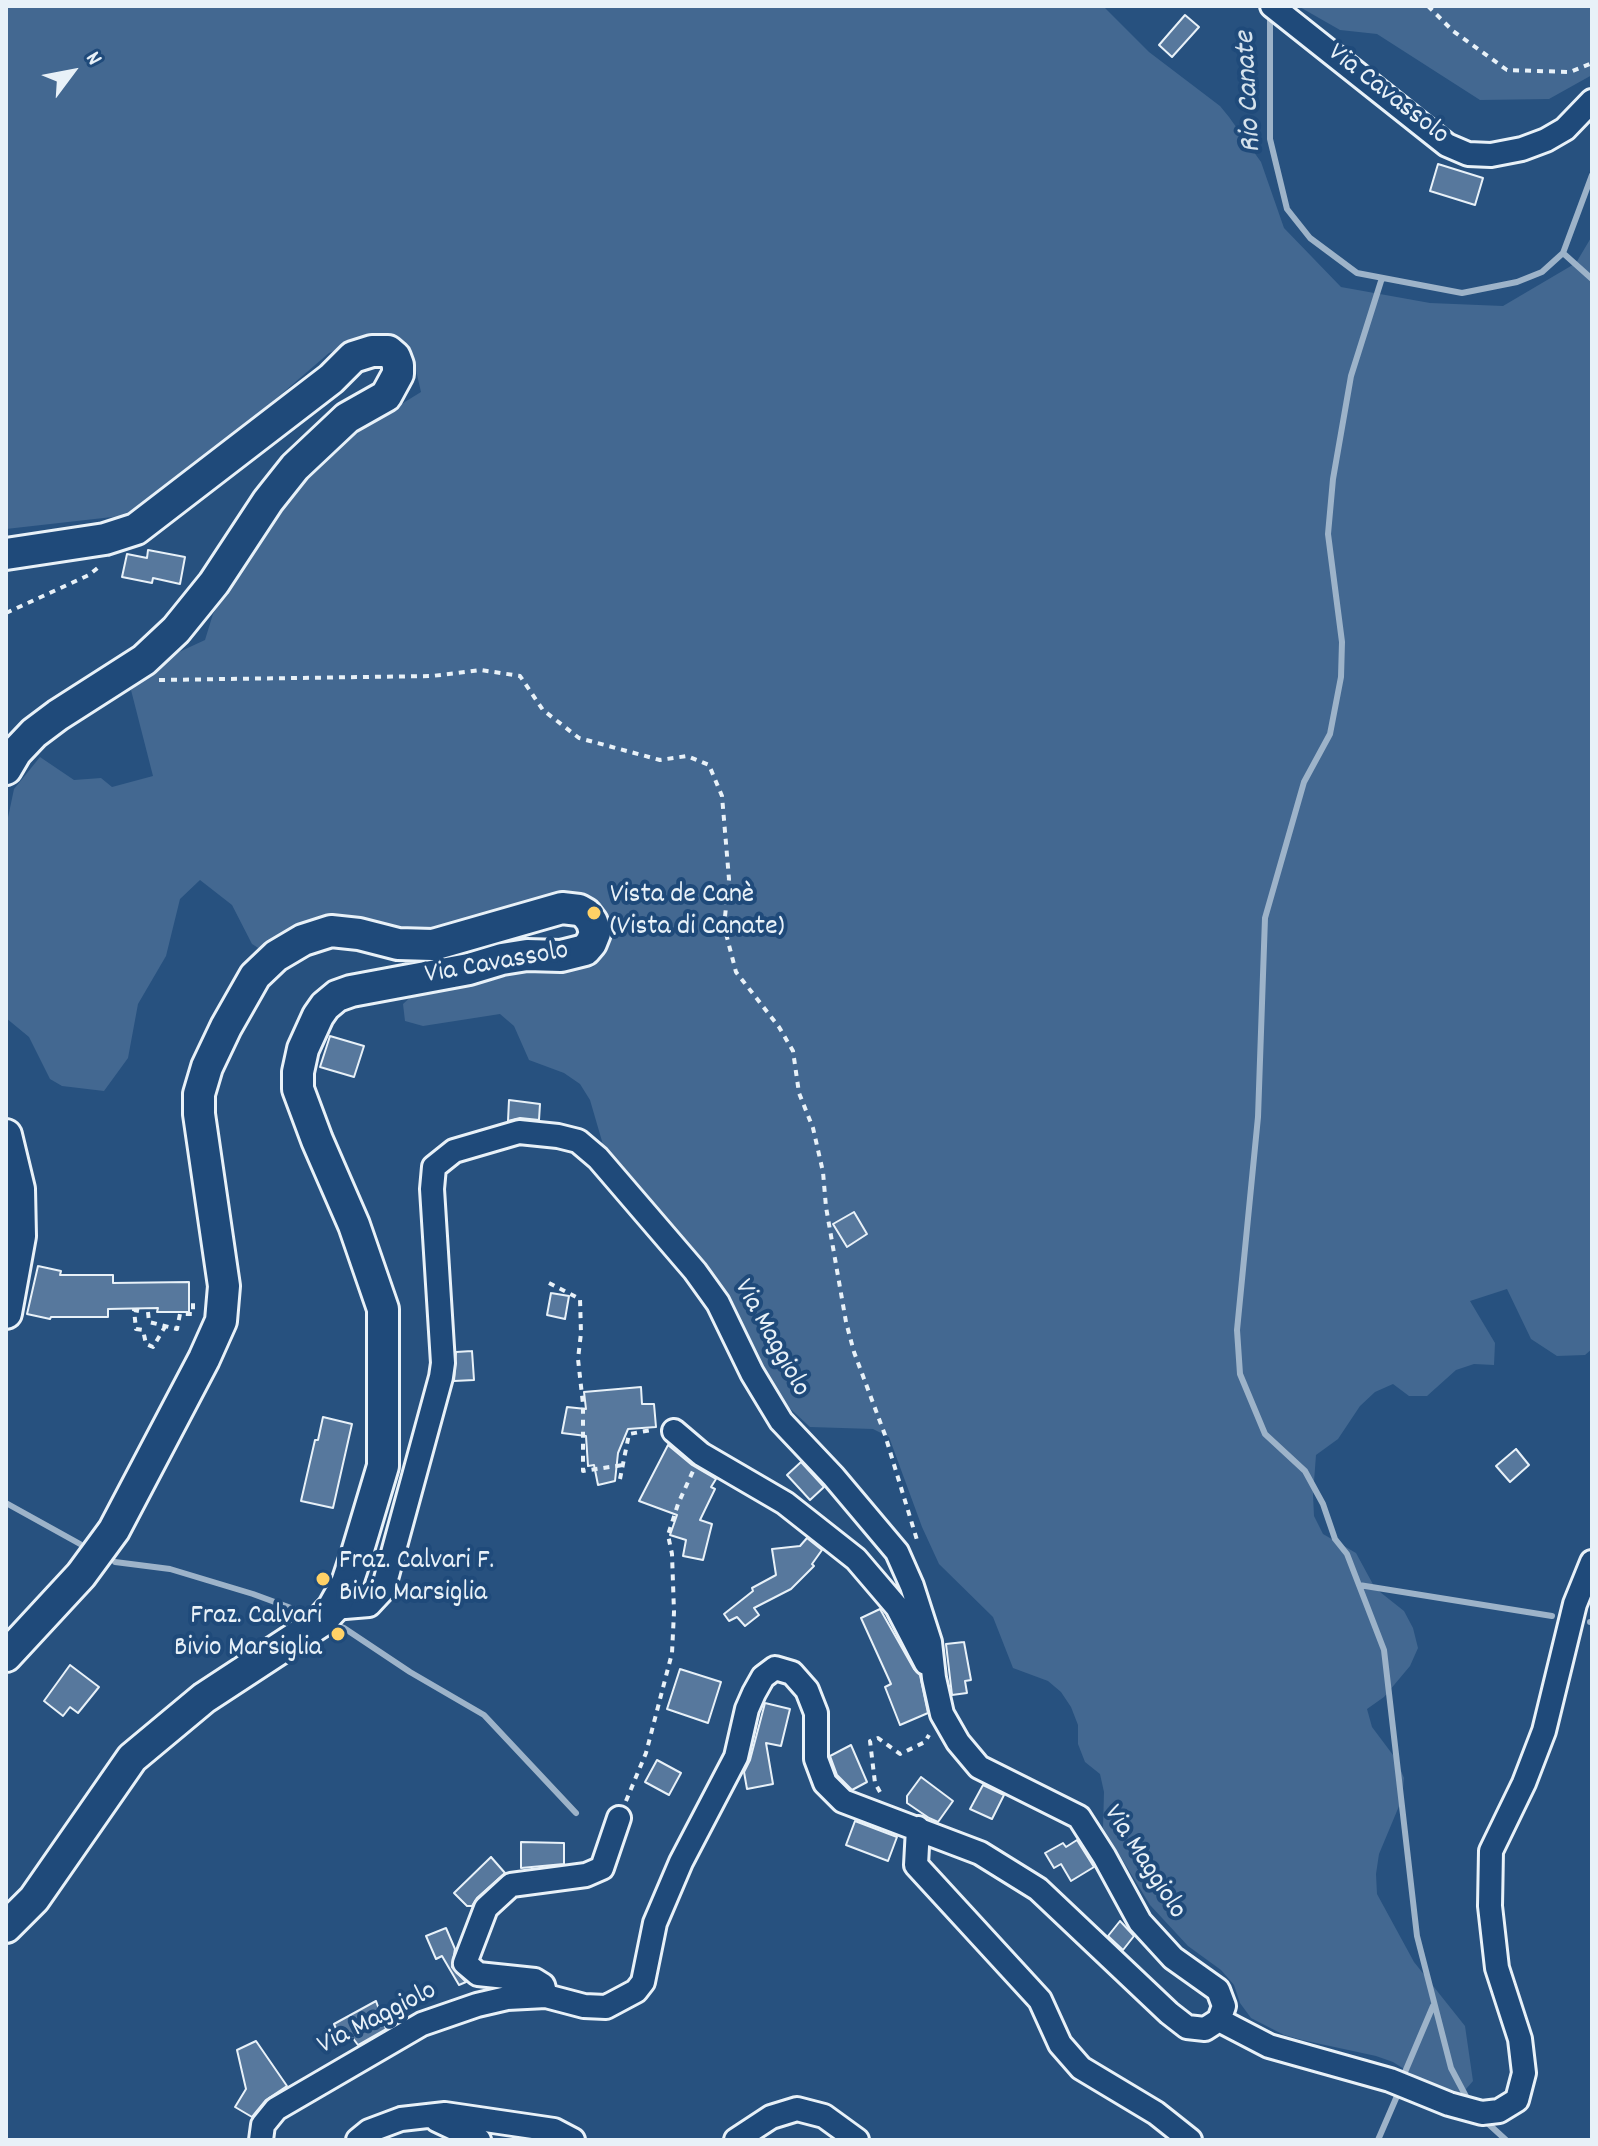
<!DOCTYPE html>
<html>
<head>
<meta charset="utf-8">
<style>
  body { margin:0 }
  #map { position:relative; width:1598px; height:2146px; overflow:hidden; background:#27517f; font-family:Dekko,sans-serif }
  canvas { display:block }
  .frame { position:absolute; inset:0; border:8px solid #e8f1f8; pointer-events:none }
  .north { position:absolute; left:32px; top:32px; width:80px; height:80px; -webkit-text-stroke:6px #1f4a7a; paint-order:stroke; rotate:58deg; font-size:22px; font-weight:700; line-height:32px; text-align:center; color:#e8f1f8 }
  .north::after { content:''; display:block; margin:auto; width:28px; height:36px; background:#e8f1f8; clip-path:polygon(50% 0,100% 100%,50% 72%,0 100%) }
</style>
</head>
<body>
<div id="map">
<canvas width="1598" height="2146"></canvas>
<div class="frame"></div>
<div class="north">N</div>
</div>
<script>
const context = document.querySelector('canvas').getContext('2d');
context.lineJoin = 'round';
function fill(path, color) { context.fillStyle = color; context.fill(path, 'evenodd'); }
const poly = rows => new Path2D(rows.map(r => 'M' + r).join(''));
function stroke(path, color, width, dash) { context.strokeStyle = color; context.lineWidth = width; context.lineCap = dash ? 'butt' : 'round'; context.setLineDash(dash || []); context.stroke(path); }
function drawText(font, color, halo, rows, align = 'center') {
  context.font = font + ' Dekko,sans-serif'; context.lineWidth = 8; context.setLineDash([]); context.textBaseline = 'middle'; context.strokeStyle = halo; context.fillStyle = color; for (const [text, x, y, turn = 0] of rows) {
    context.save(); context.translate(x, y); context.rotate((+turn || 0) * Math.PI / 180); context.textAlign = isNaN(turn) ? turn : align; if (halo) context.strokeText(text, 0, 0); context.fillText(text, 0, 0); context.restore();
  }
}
fill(poly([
  [6,6,1103,6,1149,52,1220,106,1229,117,1261,162,1284,228,1341,287,1430,303,1503,306,1576,263,1592,236,1592,1349,1585,1355,1557,1356,1531,1339,1507,1289,1470,1301,1495,1343,1494,1365,1474,1364,1456,1370,1427,1396,1409,1396,1393,1384,1375,1392,1360,1406,1338,1439,1316,1455,1313,1495,1314,1516,1323,1534,1356,1553,1375,1588,1404,1611,1413,1628,1418,1648,1410,1666,1384,1697,1367,1709,1372,1727,1396,1759,1404,1778,1402,1799,1379,1854,1376,1874,1377,1894,1414,1962,1465,2026,1473,2081,1460,2096,1442,2093,1393,2062,1376,2056,1302,2040,1284,2035,1251,2018,1240,2003,1234,1985,1221,1970,1188,1946,1150,1905,1103,1828,1104,1792,1100,1774,1085,1762,1078,1744,1078,1725,1071,1707,1061,1692,1048,1681,1013,1668,993,1617,939,1564,922,1527,889,1437,873,1429,810,1427,782,1401,752,1354,606,1155,590,1100,580,1084,564,1073,529,1060,514,1026,500,1014,423,1026,405,1021,403,1004,418,990,533,971,593,967,605,953,608,934,604,914,597,902,583,897,430,932,263,951,252,944,232,905,200,880,180,899,166,956,138,1004,128,1058,104,1091,62,1086,50,1079,29,1037,6,1018,6,827,14,789,40,757,74,780,101,778,112,787,153,776,131,690,179,652,205,640,213,614,278,509,311,466,351,435,421,392,412,353,376,334,329,353,176,485,130,515,6,529],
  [1298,6,1592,6,1592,75,1549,99,1480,100,1377,34,1340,30]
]), '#436891');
stroke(poly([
  [1270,12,1270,139,1287,209,1310,238,1357,273,1462,293,1517,282,1542,272,1563,253,1592,175],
  [1563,253,1592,279],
  [1382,278,1351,376,1333,479,1328,534,1342,642,1341,677,1330,734,1304,782,1265,918,1258,1117,1237,1330,1240,1374,1265,1434,1305,1471,1323,1504,1335,1539,1347,1554,1384,1650,1417,1936,1451,2068,1470,2104],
  [6,1503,80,1544],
  [115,1562,170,1569,253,1594,310,1615],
  [1359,1585,1552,1616],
  [1590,1622,1592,1622],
  [332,1623,344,1628,410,1672,484,1715,576,1813],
  [1405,2072,1433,2006],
  [1482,2118,1506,2140],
  [1378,2140,1397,2096]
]), '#9db3c9', 6);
const building = poly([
  [1185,15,1199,27,1172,57,1159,45,1185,15],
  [1438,164,1483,178,1475,205,1430,191,1438,164],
  [148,550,185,557,180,584,153,578,152,583,122,577,127,554,147,558,148,550],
  [330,1036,364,1046,354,1077,320,1067,330,1036],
  [509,1100,540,1104,539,1120,520,1118,508,1121,509,1100],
  [854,1212,867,1234,847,1247,833,1224,854,1212],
  [38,1266,61,1271,60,1275,113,1275,113,1283,189,1282,189,1312,157,1312,158,1308,108,1309,108,1317,51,1317,50,1319,27,1314,38,1266],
  [551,1293,569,1296,565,1319,547,1315,551,1293],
  [472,1351,474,1380,454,1381,456,1352,472,1351],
  [641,1387,642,1404,654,1404,656,1427,628,1429,618,1453,615,1481,598,1485,594,1465,588,1466,586,1436,562,1433,567,1407,586,1409,584,1392,641,1387],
  [323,1417,352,1424,333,1508,301,1501,315,1440,318,1440,323,1417],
  [668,1445,692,1465,716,1479,711,1487,715,1489,700,1520,712,1524,703,1560,683,1556,686,1540,670,1535,677,1515,639,1501,668,1445],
  [1516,1449,1529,1465,1510,1482,1496,1466,1516,1449],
  [801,1462,824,1487,810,1500,787,1475,801,1462],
  [807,1538,822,1550,812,1564,814,1566,791,1589,754,1608,759,1615,745,1626,737,1617,729,1621,724,1614,753,1591,752,1588,776,1575,772,1549,800,1546,807,1538],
  [880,1609,914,1669,920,1675,928,1713,900,1725,885,1687,891,1684,861,1618,880,1609],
  [964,1642,971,1680,965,1681,967,1693,952,1695,946,1644,964,1642],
  [70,1665,99,1687,78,1713,70,1707,63,1716,44,1701,70,1665],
  [680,1669,721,1682,708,1723,667,1709,680,1669],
  [765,1703,790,1709,781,1746,766,1743,773,1784,747,1789,744,1772,750,1760,765,1703],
  [851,1745,867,1782,852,1790,837,1775,830,1756,851,1745],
  [657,1760,681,1773,669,1795,645,1782,657,1760],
  [921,1777,953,1801,938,1822,929,1818,907,1803,907,1796,921,1777],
  [983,1785,1004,1795,992,1819,970,1809,983,1785],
  [855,1821,897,1837,888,1861,846,1845,855,1821],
  [1077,1840,1094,1867,1071,1881,1061,1864,1054,1868,1045,1853,1063,1843,1066,1847,1077,1840],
  [521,1842,564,1843,564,1864,521,1868,521,1842],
  [491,1857,505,1873,477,1898,472,1906,467,1906,454,1893,491,1857],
  [1120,1921,1134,1936,1123,1950,1108,1936,1120,1921],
  [446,1928,455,1949,452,1967,466,1982,459,1985,442,1956,436,1959,426,1936,446,1928],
  [376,2001,386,2029,358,2045,352,2037,341,2041,334,2024,376,2001],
  [256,2041,287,2086,266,2100,252,2117,235,2107,246,2089,237,2050,256,2041]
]);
fill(building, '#57789d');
stroke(building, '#e8f1f8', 2);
const street = poly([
  [1272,6,1447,145,1468,154,1491,155,1522,149,1546,140,1565,129,1592,101],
  [674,1431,701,1454,785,1503,856,1559,897,1607,926,1663],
  [918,1828,916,1865,1040,2000,1060,2044,1081,2068,1156,2113,1190,2140],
  [546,1996,543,1985,535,1980,478,1974,465,1963,486,1908,511,1885,586,1875,602,1868,619,1818],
  [1219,2020,1269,2046,1390,2080,1449,2104,1482,2113,1499,2111,1517,2100,1524,2073,1520,2039,1497,1968,1490,1906,1491,1851,1524,1783,1544,1731,1575,1604,1592,1562],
  [437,2120,479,2140],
  [261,2140,263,2125,276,2109,422,2024,477,2005,507,1998,546,1996,584,2006,606,2007,636,1991,643,1982,655,1923,681,1862,736,1757,747,1709,754,1693,763,1677,775,1668,792,1673,807,1690,816,1713,816,1759,825,1783,843,1801,980,1853,1038,1889,1169,2013,1187,2027,1205,2029,1219,2020,1224,2006,1218,1990,1173,1958,1140,1922,1104,1856,1079,1817,979,1767,958,1742,942,1714,934,1678,930,1642,912,1586,897,1552,833,1476,781,1421,752,1373,718,1303,695,1271,598,1158,578,1141,558,1136,519,1132,454,1151,434,1167,432,1189,443,1363,441,1377,383,1590,369,1605,333,1608],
  [358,2140,369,2131,401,2119,445,2114,554,2130,573,2140],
  [736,2140,771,2117,797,2109,824,2116,857,2140]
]);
const secondary = poly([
  [6,554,105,539,136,529,331,379,353,357,372,351,388,351,395,357,398,365,398,374,386,396,347,418,295,467,268,501,214,583,176,630,144,660,58,715,34,733,16,752,6,769],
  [6,1135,19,1189,20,1236,6,1313],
  [6,1656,81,1575,114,1530,204,1359,221,1321,224,1286,199,1114,199,1094,207,1067,226,1027,255,976,276,956,303,940,331,931,359,934,398,944,433,945,562,908,579,910,586,914,592,922,595,933,591,943,585,950,561,956,527,955,502,959,469,969,351,991,337,996,325,1006,318,1016,303,1049,298,1072,298,1089,317,1140,354,1225,383,1309,383,1466,357,1553,347,1583,333,1608,320,1622,204,1698,132,1758,34,1899,6,1927]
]);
stroke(street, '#e8f1f8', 28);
stroke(secondary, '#e8f1f8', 36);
stroke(poly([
  [1428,6,1453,31,1507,70,1570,72,1592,63],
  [6,613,89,575,100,566],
  [159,680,432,676,481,670,520,676,543,710,579,738,660,760,687,756,709,765,722,796,729,879,724,926,736,972,779,1027,793,1051,799,1093,813,1128,823,1172,826,1207,846,1322,854,1352,885,1435,917,1540],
  [549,1283,580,1299,581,1333,578,1359,583,1404,583,1471,623,1465],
  [139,1311,134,1310,136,1329,143,1330,146,1344,153,1347,166,1325],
  [148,1312,149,1322,177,1329,180,1314,193,1314,193,1303,198,1304],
  [620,1479,629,1434,652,1430],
  [880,1792,875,1783,870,1741,878,1738,900,1754,925,1742,929,1735],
  [626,1801,646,1753,672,1653,674,1612,672,1554,668,1535,678,1504,693,1471]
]), '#e8f1f8', 4, [6, 6]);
stroke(street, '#1f4a7a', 22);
stroke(secondary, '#1f4a7a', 30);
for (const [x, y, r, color] of [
  [594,913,8,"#ffd166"],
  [323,1579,8,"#ffd166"],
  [338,1634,8,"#ffd166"]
]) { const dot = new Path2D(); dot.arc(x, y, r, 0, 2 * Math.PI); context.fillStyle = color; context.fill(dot); stroke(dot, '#1f4a7a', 3); }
drawText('28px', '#e8f1f8', '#1f4a7a', [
  ["Via Cavassolo",1387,96,38],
  ["Via Cavassolo",497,965,-10],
  ["Via Maggiolo",770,1339,61],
  ["Via Maggiolo",1143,1863,57],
  ["Via Maggiolo",378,2020,-27]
]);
drawText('28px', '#e8f1f8', '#1f4a7a', [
  ["Vista de Canè",610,897],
  ["(Vista di Canate)",610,929],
  ["Fraz. Calvari F.",339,1563],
  ["Bivio Marsiglia",339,1595],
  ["Fraz. Calvari",322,1618,"right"],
  ["Bivio Marsiglia",322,1650,"right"]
], 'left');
drawText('italic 30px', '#d5e2ec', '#1f4a7a', [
  ["Rio Canate",1251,92,-93]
]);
</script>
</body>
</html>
